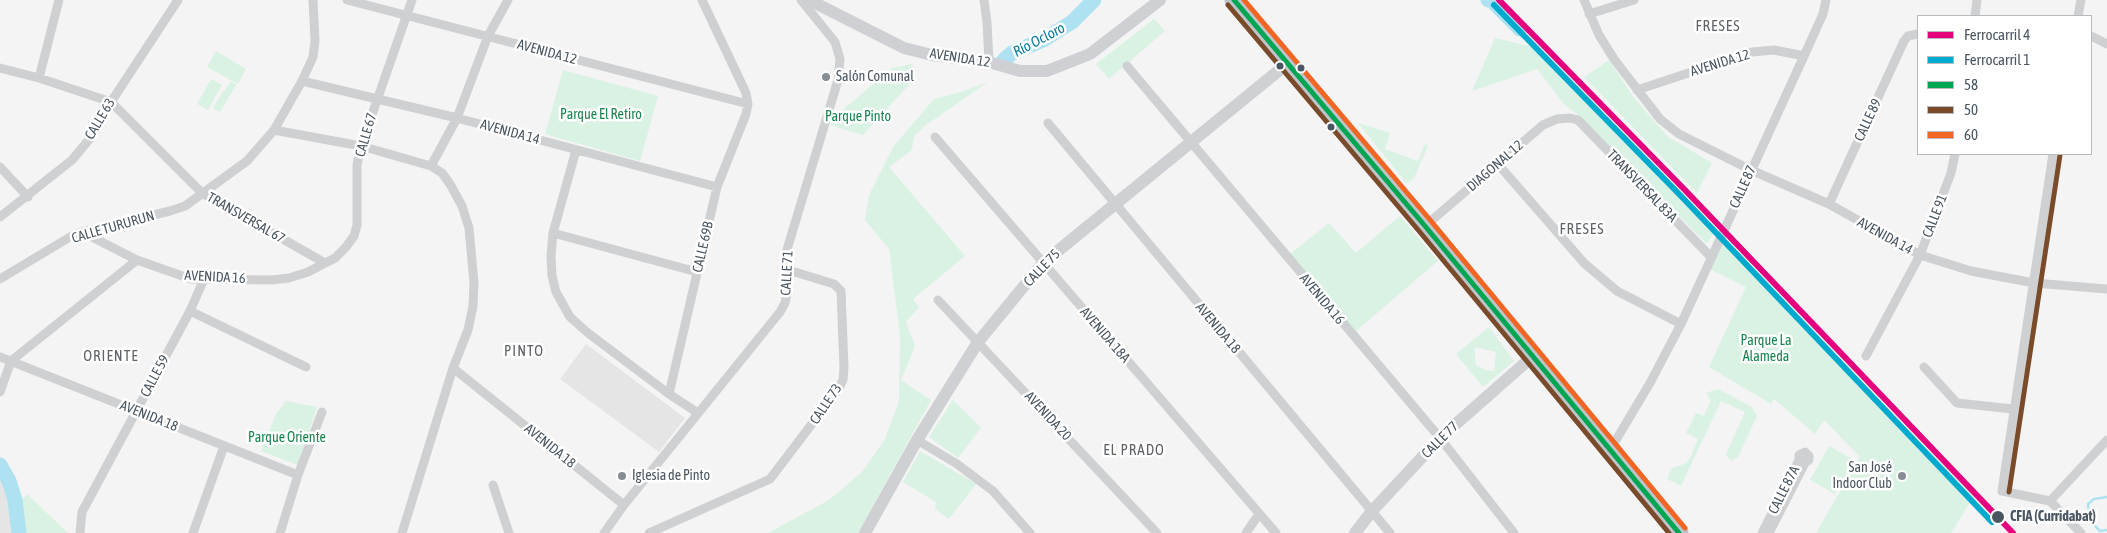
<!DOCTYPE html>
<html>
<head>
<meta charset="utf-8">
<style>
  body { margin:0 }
  #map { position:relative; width:2107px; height:533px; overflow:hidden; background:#f4f4f4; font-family:"Asap Condensed",sans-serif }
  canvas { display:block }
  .legend { position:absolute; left:1917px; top:15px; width:175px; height:140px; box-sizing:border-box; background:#fff; border:1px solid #b7bbc0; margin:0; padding:6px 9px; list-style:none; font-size:15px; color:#4a5661 }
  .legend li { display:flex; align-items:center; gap:10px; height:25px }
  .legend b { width:25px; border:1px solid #b7bbc0 }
</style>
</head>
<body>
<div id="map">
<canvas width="2107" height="533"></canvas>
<ul class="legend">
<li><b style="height:6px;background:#e5007d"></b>Ferrocarril 4</li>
<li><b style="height:6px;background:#00a9ce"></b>Ferrocarril 1</li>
<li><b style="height:6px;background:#00a651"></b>58</li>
<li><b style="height:6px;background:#7a4b2a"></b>50</li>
<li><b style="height:6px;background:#f26522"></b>60</li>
</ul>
</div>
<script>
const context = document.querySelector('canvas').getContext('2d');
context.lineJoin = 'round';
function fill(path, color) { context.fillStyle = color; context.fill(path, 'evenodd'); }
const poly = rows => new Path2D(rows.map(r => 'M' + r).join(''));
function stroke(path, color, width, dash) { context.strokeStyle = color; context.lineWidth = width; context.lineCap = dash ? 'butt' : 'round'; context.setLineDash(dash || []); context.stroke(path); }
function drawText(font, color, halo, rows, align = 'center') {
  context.font = font + ' "Asap Condensed",sans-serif'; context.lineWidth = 5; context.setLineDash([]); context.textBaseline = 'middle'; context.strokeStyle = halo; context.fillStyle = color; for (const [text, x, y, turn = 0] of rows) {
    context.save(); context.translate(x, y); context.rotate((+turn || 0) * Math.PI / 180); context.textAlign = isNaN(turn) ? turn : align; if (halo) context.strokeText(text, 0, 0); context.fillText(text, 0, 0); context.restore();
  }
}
fill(poly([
  [586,344,685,418,659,452,560,379],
  [0,478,9,499,14,533,0,533]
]), '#e6e5e6');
fill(poly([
  [1154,19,1165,31,1109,79,1096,64],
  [1495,38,1533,47,1714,232,1707,244,1578,115,1564,104,1537,69,1472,91],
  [216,51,246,69,238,84,207,67],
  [1609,60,1634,98,1667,136,1712,163,1697,193,1584,77],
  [912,64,916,77,863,135,830,125,832,119,892,68],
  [563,70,658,96,640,161,545,134],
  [211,79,222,85,208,110,197,104],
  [231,81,236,85,220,112,213,108,224,90,229,93,225,90],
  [988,82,926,125,914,136,912,150,889,167,965,256,913,299,919,307,906,322,915,346,901,380,931,400,858,533,768,533,829,500,862,472,885,439,899,401,900,336,889,249,865,220,869,195,893,147,934,99,961,92],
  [1358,123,1390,133,1385,149,1418,161,1425,144,1428,146,1414,178,1407,184],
  [1400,216,1438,261,1356,331,1290,254,1329,223,1356,253],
  [1724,241,1861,383,1974,496,1951,533,1816,533,1860,457,1824,420,1815,434,1774,399,1771,404,1709,367,1746,287,1709,269],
  [1489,327,1514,361,1483,387,1456,354],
  [1474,347,1496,352,1494,371,1485,370,1476,365],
  [1718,389,1752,407,1757,416,1738,457,1731,461,1726,454,1745,412,1721,401,1681,486,1667,479,1672,468,1687,463,1691,456,1698,439,1686,433,1696,413,1704,416,1711,400,1706,393],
  [953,400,981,428,958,458,929,437],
  [286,401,317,407,298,465,261,451,276,414],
  [1829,446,1854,460,1835,494,1810,480],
  [920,451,976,484,949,519,935,509,936,502,903,482],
  [27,494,67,532,68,533,24,533,20,503]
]), '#d9f2e3');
stroke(poly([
  [2107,497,2094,499,2088,504,2090,521,2100,531,2107,530]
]), '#aee2f0', 2.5);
stroke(poly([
  [1488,0,1492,1,1520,29],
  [1004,60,1012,53,1045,39,1072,22,1094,0],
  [0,465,9,481,15,500,19,533]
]), '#aee2f0', 15);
const highway = poly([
  [1234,0,1425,226,1679,533]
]);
stroke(highway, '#b9bec3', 19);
stroke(poly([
  [347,0,748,104],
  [984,0,987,22,989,62],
  [1584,0,1599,35,1614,59,1660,119,1679,134,1751,170,1829,204,1920,255,1971,271,2034,283,2107,289],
  [1589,14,1634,0],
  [1975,16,1977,0],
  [2078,16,2081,0],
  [2091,36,2107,44],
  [1127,66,1440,438,1514,533],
  [0,68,39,78,111,102,202,193,325,263],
  [39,78,59,0],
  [302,81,457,118,717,187],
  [1637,90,1752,52,1774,50,1804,56],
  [1048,123,1390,533],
  [274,130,361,146,431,166,442,173,450,184,462,206,469,228,474,283,473,306,468,330,453,368,402,533],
  [935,137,1276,533],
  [576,150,553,233,551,256,552,276,556,292,570,317,588,333,669,394,698,413],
  [1497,163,1584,263,1617,291,1681,324],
  [431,166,457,118,488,36,508,0],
  [0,167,28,197],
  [1829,204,1904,41,1908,36,1918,34],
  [0,217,72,160,92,136,111,102,178,0],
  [1425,226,1543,125,1557,119,1570,118,1578,120,1711,257],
  [82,232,137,260,191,279,272,280,289,278,308,272,335,258,346,247,354,236,357,225,357,165,361,146,412,0],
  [553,233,697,272],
  [0,279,70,237,82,232,170,211,185,206,247,161,274,130,302,81,313,57,315,41,313,0],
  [938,300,1157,533],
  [190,311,306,367],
  [1866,356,1920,255,1951,173,1955,154],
  [0,357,298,475],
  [11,361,137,260],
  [1924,367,1957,403,2013,409],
  [453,368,624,505],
  [0,392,11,361],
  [669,394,717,187,746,114,748,104,746,93,702,0],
  [917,440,957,464,993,491,1030,533],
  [1610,450,1650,383,1681,324,1804,56,1823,14,1826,0],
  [493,485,509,533],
  [2050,501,2002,491,2053,154],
  [2050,501,2107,440],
  [2050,501,2081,533],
  [80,533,82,512,190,311,204,279],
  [193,533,224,446],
  [280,533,298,475,322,412],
  [604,533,624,505,780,312,785,303,787,294,785,269,786,253,838,80,840,59,835,42,801,0],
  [649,533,770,479,837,391,843,380,844,367,841,291,834,284,785,269],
  [1246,533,1259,514],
  [1762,533,1799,460,1799,455,1805,452,1809,456,1809,460,1805,463,1769,533]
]), '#ced0d2', 9);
stroke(poly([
  [809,0,904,48,932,55,989,62,1020,71,1047,71,1090,54,1160,0],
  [865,533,917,440,978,342,1043,263,1288,63],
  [1355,533,1372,511,1440,438,1533,356]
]), '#ced0d4', 12);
stroke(highway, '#bec4c9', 16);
stroke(poly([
  [1234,0,1425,226,1679,533]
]), '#00a651', 5);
stroke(poly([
  [1228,5,1419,231,1669,533],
  [2009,492,2060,155]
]), '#7a4b2a', 5);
stroke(poly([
  [1244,0,1431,221,1685,528]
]), '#f26522', 5);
stroke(poly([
  [1499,0,1685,190,2013,533]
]), '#e5007d', 6);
stroke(poly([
  [1494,5,1680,195,1992,522]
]), '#00a9ce', 6);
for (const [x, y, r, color] of [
  [1280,66,4.5,"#4a5661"],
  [1301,68,4.5,"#4a5661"],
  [826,77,5,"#868d94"],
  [1331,127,4.5,"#4a5661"],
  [622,476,5,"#868d94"],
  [1902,476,5,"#868d94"],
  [1998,517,7,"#4a5661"]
]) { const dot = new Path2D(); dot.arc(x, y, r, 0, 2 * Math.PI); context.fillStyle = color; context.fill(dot); stroke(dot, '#fff', 2); }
drawText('14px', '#4a5661', '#fff', [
  ["AVENIDA 12",547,52,15],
  ["AVENIDA 12",960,58,9],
  ["AVENIDA 12",1720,63,-17],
  ["CALLE 63",100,119,-59],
  ["CALLE 89",1868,120,-65],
  ["AVENIDA 14",510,132,15],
  ["CALLE 67",366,135,-74],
  ["DIAGONAL 12",1495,166,-41],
  ["TRANSVERSAL 83A",1642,186,46],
  ["CALLE 87",1743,187,-66],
  ["CALLE 91",1935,216,-69],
  ["TRANSVERSAL 67",246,218,30],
  ["CALLE TURURUN",113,227,-16],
  ["AVENIDA 14",1885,236,29],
  ["CALLE 69B",703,247,-77],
  ["CALLE 75",1042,268,-46],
  ["CALLE 71",787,273,-87],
  ["AVENIDA 16",215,277,3],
  ["AVENIDA 16",1322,299,50],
  ["AVENIDA 18",1218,328,50],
  ["AVENIDA 18A",1105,335,49],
  ["CALLE 59",155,376,-62],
  ["CALLE 73",826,404,-56],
  ["AVENIDA 18",149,416,22],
  ["AVENIDA 20",1048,416,47],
  ["CALLE 77",1440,440,-45],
  ["AVENIDA 18",550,446,39],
  ["CALLE 87A",1784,490,-63]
]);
drawText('14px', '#4a5661', '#fff', [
  ["Salón Comunal",836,77],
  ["San José",1892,468,"right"],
  ["Indoor Club",1892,484,"right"],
  ["Iglesia de Pinto",632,476]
], 'left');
drawText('14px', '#17864f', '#fff', [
  ["Parque El Retiro",601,115],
  ["Parque Pinto",858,117],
  ["Parque La",1766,341],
  ["Alameda",1766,357],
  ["Parque Oriente",287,438]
]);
drawText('bold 14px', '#4a5661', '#fff', [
  ["CFIA (Curridabat)",2010,517]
], 'left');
context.letterSpacing = '1px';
drawText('15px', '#5f6368', '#fff', [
  ["FRESES",1718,26],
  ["FRESES",1582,229],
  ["PINTO",524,351],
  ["ORIENTE",111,356],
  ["EL PRADO",1134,450]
]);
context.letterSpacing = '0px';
drawText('italic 15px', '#0c7c9b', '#fff', [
  ["Río Ocloro",1039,40,-28]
]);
</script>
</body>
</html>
